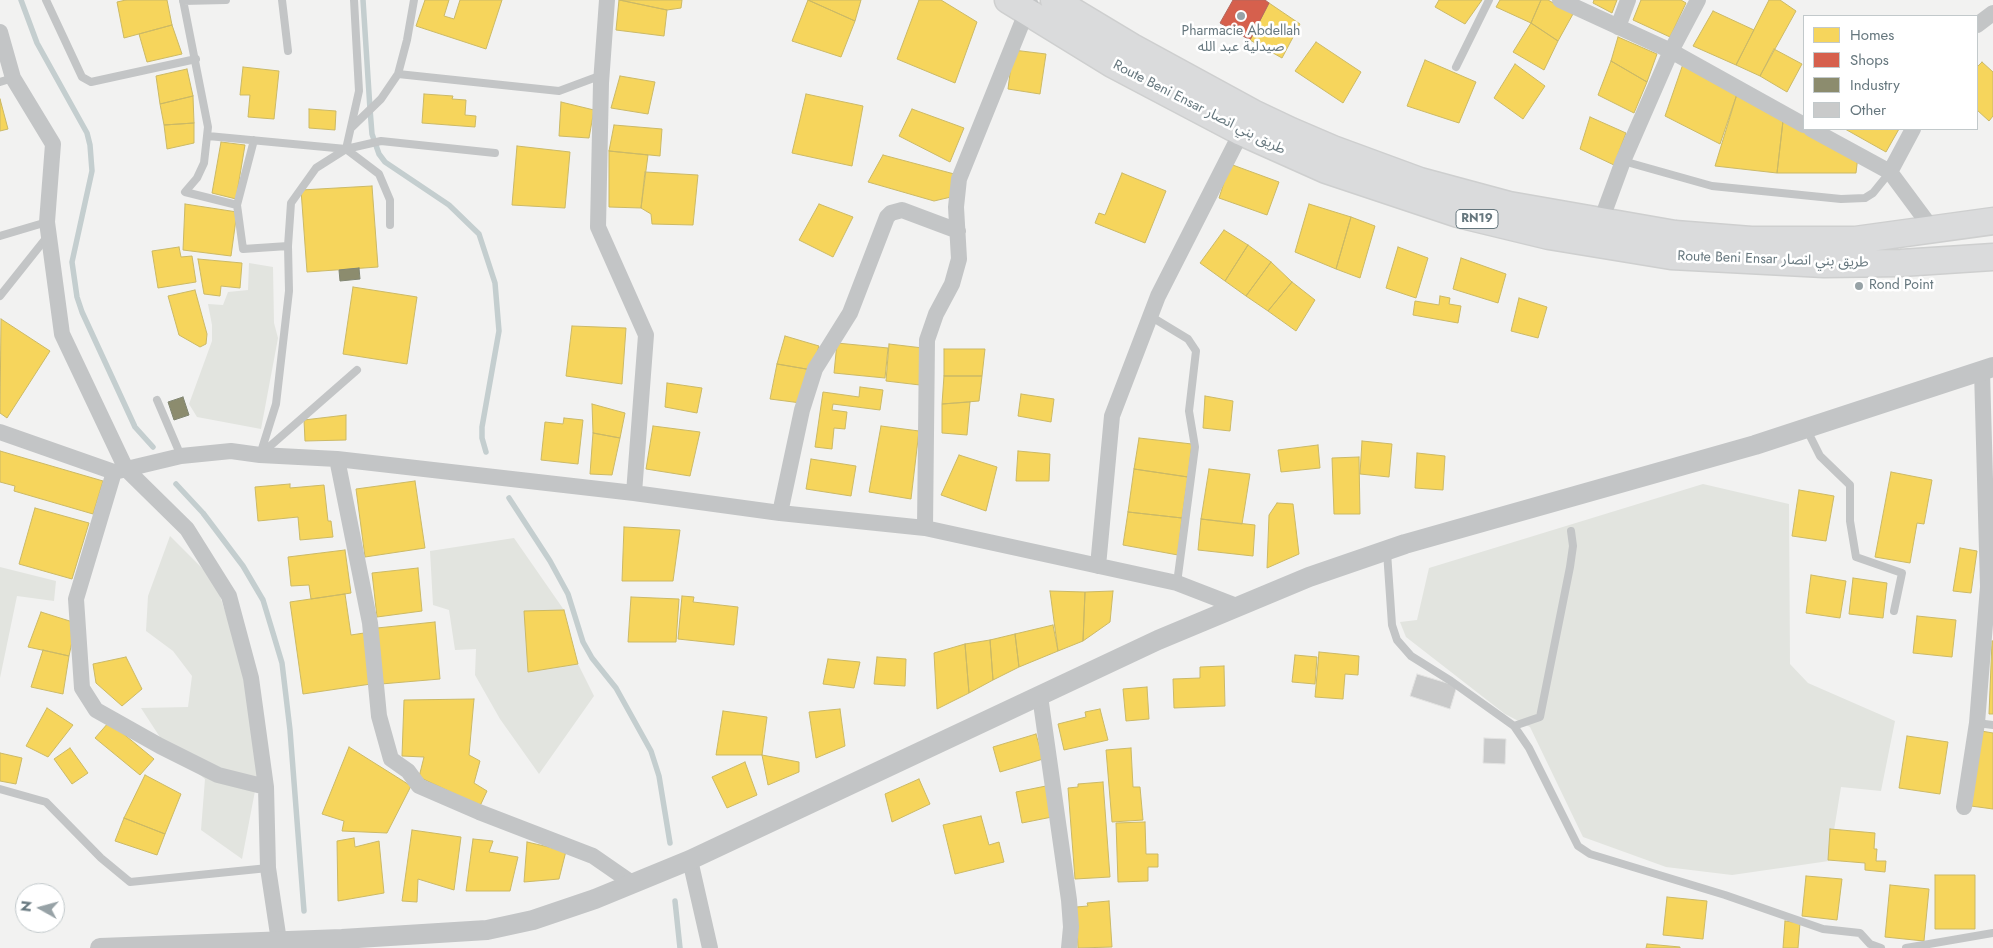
<!DOCTYPE html>
<html>
<head>
<meta charset="utf-8">
<style>
  body { margin:0 }
  #map { position:relative; width:1993px; height:948px; overflow:hidden; background:#f2f2f1; font-family:Jost,sans-serif }
  canvas { display:block }
  .legend { position:absolute; left:1803px; top:15px; width:175px; height:115px; box-sizing:border-box; background:#fff; border:1px solid #c2c9cb; margin:0; padding:6px 9px; list-style:none; font-size:15px; color:#66777e }
  .legend li { display:flex; align-items:center; gap:10px; height:25px }
  .legend b { width:25px; border:1px solid #c2c9cb }
  .north { position:absolute; left:15px; top:883px; width:50px; height:50px; box-sizing:border-box; background:#fff; border:1px solid #c2c9cb; border-radius:50%; rotate:277deg; font-size:14px; font-weight:700; line-height:20px; text-align:center; color:#66777e }
  .north::after { content:''; display:block; margin:auto; width:18px; height:22px; background:#97a2a6; clip-path:polygon(50% 0,100% 100%,50% 72%,0 100%) }
</style>
</head>
<body>
<div id="map">
<canvas width="1993" height="948"></canvas>
<ul class="legend">
<li><b style="height:14px;background:#f6d55c"></b>Homes</li>
<li><b style="height:14px;background:#d6604d"></b>Shops</li>
<li><b style="height:14px;background:#8c8c6e"></b>Industry</li>
<li><b style="height:14px;background:#c9caca"></b>Other</li>
</ul>
<div class="north">N</div>
</div>
<script>
const context = document.querySelector('canvas').getContext('2d');
context.lineJoin = 'round';
function fill(path, color) { context.fillStyle = color; context.fill(path, 'evenodd'); }
const poly = rows => new Path2D(rows.map(r => 'M' + r).join(''));
function stroke(path, color, width, dash) { context.strokeStyle = color; context.lineWidth = width; context.lineCap = dash ? 'butt' : 'round'; context.setLineDash(dash || []); context.stroke(path); }
function drawText(font, color, halo, rows, align = 'center') {
  context.font = font + ' Jost,"Noto Sans Arabic",sans-serif'; context.lineWidth = 5; context.setLineDash([]); context.textBaseline = 'middle'; context.strokeStyle = halo; context.fillStyle = color; for (const [text, x, y, turn = 0] of rows) {
    context.save(); context.translate(x, y); context.rotate((+turn || 0) * Math.PI / 180); context.textAlign = isNaN(turn) ? turn : align; if (halo) context.strokeText(text, 0, 0); context.fillText(text, 0, 0); context.restore();
  }
}
fill(poly([
  [249,263,273,267,274,323,278,338,261,429,197,417,189,404,212,341,212,325,208,304,223,305,228,292,248,290],
  [1703,484,1789,504,1790,664,1808,683,1895,721,1881,791,1841,787,1829,861,1732,875,1666,867,1583,837,1530,727,1505,714,1406,637,1400,622,1417,620,1429,568],
  [170,536,215,581,239,653,266,754,255,791,242,859,201,830,205,779,167,748,141,708,188,707,192,676,173,651,146,631,148,596],
  [514,538,564,610,529,671,578,664,594,696,539,774,500,719,475,675,476,649,455,650,449,610,433,605,430,551],
  [0,567,56,581,54,601,17,596,0,678]
]), '#e2e4df');
const homes = poly([
  [126,0,167,0,172,25,124,38,117,2,126,0],
  [425,0,449,0,444,16,454,19,460,0,502,0,486,49,416,26,425,0],
  [619,0,667,10,664,36,616,30,619,0],
  [620,0,682,0,681,8,667,10,620,0],
  [808,0,855,21,841,57,792,41,808,0],
  [808,0,861,0,855,21,808,0],
  [919,0,941,0,977,22,955,83,897,59,919,0],
  [1439,0,1482,0,1465,24,1435,7,1439,0],
  [1500,0,1541,0,1531,23,1496,7,1500,0],
  [1541,0,1548,0,1573,14,1558,41,1531,23,1541,0],
  [1594,0,1617,0,1612,13,1593,3,1594,0],
  [1641,0,1681,0,1686,3,1670,37,1633,20,1641,0],
  [1769,0,1780,0,1796,11,1760,76,1736,65,1769,0],
  [1269,3,1300,24,1282,58,1250,40,1269,3],
  [1713,11,1754,30,1736,65,1693,46,1713,11],
  [1531,23,1558,41,1544,70,1513,52,1531,23],
  [172,25,182,54,147,62,139,34,172,25],
  [1618,37,1657,54,1647,82,1611,61,1618,37],
  [1316,42,1361,72,1343,103,1295,71,1316,42],
  [1774,49,1802,64,1787,92,1760,76,1774,49],
  [1013,50,1046,54,1040,94,1008,89,1013,50],
  [1425,60,1476,82,1459,123,1407,106,1425,60],
  [1611,61,1647,82,1634,113,1598,95,1611,61],
  [1982,62,1993,72,1993,116,1989,121,1977,110,1977,67,1982,62],
  [1515,64,1545,86,1523,119,1494,98,1515,64],
  [1683,64,1737,94,1720,144,1665,116,1683,64],
  [243,67,279,71,274,119,248,117,250,95,240,95,243,67],
  [187,69,193,96,160,104,156,76,187,69],
  [620,76,655,82,648,114,611,108,620,76],
  [424,94,453,96,452,99,466,100,465,115,476,116,475,127,422,123,424,94],
  [806,94,863,106,852,166,792,153,806,94],
  [1737,94,1783,121,1777,173,1715,166,1737,94],
  [193,96,194,123,164,125,160,104,193,96],
  [0,99,8,129,0,131,0,99],
  [561,102,594,110,589,138,559,136,561,102],
  [309,109,336,111,335,130,309,128,309,109],
  [912,109,964,128,950,162,899,136,912,109],
  [1590,117,1626,133,1614,165,1580,149,1590,117],
  [1783,121,1858,156,1856,173,1777,173,1783,121],
  [194,123,194,143,167,149,164,125,194,123],
  [614,125,662,129,660,156,609,151,614,125],
  [1845,129,1899,129,1886,152,1845,129],
  [221,142,245,145,236,199,212,193,221,142],
  [517,146,570,152,565,208,512,205,517,146],
  [609,151,648,155,641,208,609,207,609,151],
  [883,155,958,175,951,197,934,201,868,182,883,155],
  [1230,164,1279,182,1267,215,1219,198,1230,164],
  [645,172,698,175,693,225,652,224,651,214,641,208,645,172],
  [1122,173,1166,191,1145,243,1095,223,1099,213,1105,215,1122,173],
  [372,186,378,267,307,272,301,190,372,186],
  [185,204,237,212,231,256,183,250,185,204],
  [819,204,853,217,833,257,799,240,819,204],
  [1309,204,1351,217,1336,269,1295,252,1309,204],
  [1351,217,1375,226,1360,278,1336,269,1351,217],
  [1224,230,1248,245,1225,281,1200,263,1224,230],
  [1248,245,1271,262,1246,296,1225,281,1248,245],
  [179,247,181,257,192,256,196,282,158,288,152,251,179,247],
  [1398,247,1428,258,1416,298,1386,288,1398,247],
  [1461,258,1506,274,1498,303,1453,289,1461,258],
  [198,259,242,263,240,288,221,286,220,296,204,294,198,259],
  [1271,262,1292,282,1268,311,1246,296,1271,262],
  [1292,282,1315,300,1296,331,1268,311,1292,282],
  [353,287,417,297,407,364,343,354,353,287],
  [195,290,207,334,206,344,200,347,179,335,168,296,195,290],
  [1440,296,1450,298,1449,304,1461,306,1458,323,1413,315,1415,301,1439,305,1440,296],
  [1519,298,1547,307,1538,338,1511,331,1519,298],
  [1,319,50,351,7,418,0,413,1,319],
  [572,326,626,328,622,384,566,376,572,326],
  [785,336,819,346,812,370,777,364,785,336],
  [837,343,888,348,885,378,834,373,837,343],
  [889,344,923,348,920,385,886,381,889,344],
  [944,349,985,349,982,376,944,376,944,349],
  [777,364,812,370,801,403,770,399,777,364],
  [944,376,982,376,979,401,942,404,944,376],
  [667,383,702,388,697,413,665,407,667,383],
  [860,387,883,390,880,410,833,404,832,410,847,412,845,429,834,428,832,449,815,447,823,392,859,397,860,387],
  [1021,394,1054,399,1051,422,1018,416,1021,394],
  [1205,396,1233,401,1230,431,1203,428,1205,396],
  [970,402,967,435,942,433,942,404,970,402],
  [592,404,625,413,620,438,593,433,592,404],
  [346,415,346,440,305,441,304,420,346,415],
  [564,418,583,420,578,464,541,460,545,422,563,424,564,418],
  [653,426,700,432,690,476,646,469,653,426],
  [881,426,919,431,911,499,869,492,881,426],
  [593,433,620,438,612,475,590,474,593,433],
  [1139,438,1192,444,1188,477,1134,469,1139,438],
  [1362,441,1392,444,1389,477,1360,474,1362,441],
  [1318,445,1320,468,1281,472,1278,450,1318,445],
  [0,451,103,481,93,514,14,491,15,486,0,482,0,451],
  [1018,451,1050,454,1049,481,1016,481,1018,451],
  [1417,453,1445,456,1443,490,1415,488,1417,453],
  [959,455,997,467,986,511,941,495,959,455],
  [1359,457,1360,514,1334,514,1332,458,1359,457],
  [811,459,856,466,851,496,806,489,811,459],
  [1134,469,1188,477,1182,518,1128,512,1134,469],
  [1209,469,1250,474,1242,524,1201,519,1209,469],
  [1891,472,1932,480,1924,524,1917,523,1910,563,1875,557,1891,472],
  [415,481,425,548,365,557,356,489,415,481],
  [290,484,290,488,324,485,328,521,331,521,333,537,300,540,298,517,258,521,255,487,290,484],
  [1799,490,1834,496,1826,541,1792,536,1799,490],
  [1277,503,1293,504,1299,554,1267,568,1269,515,1277,503],
  [35,508,89,523,72,579,19,564,35,508],
  [1128,512,1182,518,1178,555,1123,545,1128,512],
  [1201,519,1255,525,1253,556,1198,550,1201,519],
  [624,527,680,530,673,581,622,581,624,527],
  [1960,548,1977,551,1971,593,1953,591,1960,548],
  [345,550,351,593,311,599,309,585,291,586,288,557,345,550],
  [418,568,422,611,377,617,372,573,418,568],
  [1811,575,1846,581,1840,618,1806,613,1811,575],
  [1853,578,1887,583,1883,618,1849,614,1853,578],
  [1050,591,1085,592,1083,641,1058,651,1050,591],
  [1113,591,1110,622,1083,641,1085,592,1113,591],
  [345,594,351,635,364,633,371,684,303,694,290,602,345,594],
  [682,596,694,597,693,602,738,607,734,645,678,639,682,596],
  [631,597,679,599,676,642,628,642,631,597],
  [564,610,578,664,528,672,524,611,564,610],
  [41,612,76,623,69,656,28,647,41,612],
  [1917,616,1956,620,1952,657,1913,653,1917,616],
  [435,622,440,679,381,684,377,628,435,622],
  [1053,625,1058,651,1019,667,1015,634,1053,625],
  [1015,634,1019,667,993,680,990,640,1015,634],
  [990,640,993,680,969,693,965,644,990,640],
  [1992,641,1993,641,1993,714,1989,714,1992,641],
  [965,644,969,693,937,709,934,653,965,644],
  [43,650,69,656,63,694,31,687,43,650],
  [1319,652,1359,656,1358,675,1345,674,1343,699,1315,697,1319,652],
  [1295,655,1317,657,1315,684,1292,682,1295,655],
  [126,657,142,689,122,706,96,683,93,664,126,657],
  [877,657,906,659,905,686,874,684,877,657],
  [828,659,860,662,854,688,823,684,828,659],
  [1224,666,1225,706,1174,708,1173,679,1200,678,1200,667,1224,666],
  [1147,687,1149,719,1126,721,1123,689,1147,687],
  [474,699,469,755,480,761,474,783,487,791,480,806,419,777,424,757,402,756,404,700,474,699],
  [47,708,73,725,48,757,26,746,47,708],
  [840,709,845,746,816,758,809,712,840,709],
  [1100,709,1108,740,1064,750,1058,724,1086,717,1085,712,1100,709],
  [723,711,767,717,762,755,716,755,723,711],
  [109,722,154,759,140,775,95,738,109,722],
  [1981,731,1993,733,1993,809,1971,806,1981,731],
  [1036,734,1043,759,1000,772,993,747,1036,734],
  [1907,736,1948,742,1940,794,1899,788,1907,736],
  [349,747,411,786,387,833,342,831,344,821,322,814,349,747],
  [70,748,88,773,72,784,54,759,70,748],
  [1131,748,1133,787,1140,787,1143,820,1112,822,1106,750,1131,748],
  [0,753,22,758,16,784,0,781,0,753],
  [762,755,799,762,799,772,768,785,762,755],
  [745,762,757,795,727,808,712,777,745,762],
  [145,775,181,794,165,834,124,818,145,775],
  [919,779,930,804,892,822,885,794,919,779],
  [1103,782,1110,877,1075,879,1068,788,1078,787,1078,784,1103,782],
  [1046,786,1052,817,1022,823,1016,792,1046,786],
  [981,816,989,845,999,842,1004,862,955,874,943,825,981,816],
  [124,818,165,834,157,855,115,841,124,818],
  [1145,822,1146,854,1158,854,1158,867,1148,867,1148,881,1118,882,1116,823,1145,822],
  [1830,829,1875,833,1874,849,1877,849,1876,861,1886,861,1885,872,1865,870,1865,863,1828,860,1830,829],
  [412,830,461,837,454,890,418,879,417,902,402,901,412,830],
  [354,838,355,847,379,841,384,893,338,901,337,841,354,838],
  [473,839,493,841,489,852,518,857,510,891,466,891,473,839],
  [527,842,566,851,559,879,524,882,527,842],
  [1935,875,1975,875,1975,929,1935,929,1935,875],
  [1806,876,1842,879,1837,920,1802,916,1806,876],
  [1890,885,1929,889,1924,941,1885,937,1890,885],
  [1667,897,1707,901,1703,939,1663,935,1667,897],
  [1109,901,1112,947,1078,948,1076,907,1088,906,1087,903,1109,901],
  [1785,921,1800,923,1798,948,1783,948,1785,921],
  [1647,944,1680,947,1680,948,1646,948,1647,944]
]);
fill(homes, '#f6d55c');
stroke(homes, '#cbb966', 1);
const shops = poly([
  [1233,0,1265,0,1269,3,1250,40,1220,23,1233,0]
]);
fill(shops, '#d6604d');
stroke(shops, '#b4675c', 1);
const industry = poly([
  [359,268,360,279,340,281,339,270,359,268],
  [183,397,189,415,174,420,168,402,183,397]
]);
fill(industry, '#8c8c6e');
stroke(industry, '#818673', 1);
stroke(poly([
  [21,0,37,43,87,133,90,145,92,171,72,262,77,297,82,312,135,427,153,447],
  [363,0,370,109,372,134,379,154,385,162,449,205,479,234,495,283,499,331,482,427,482,438,486,452],
  [176,484,203,513,243,566,263,600,273,633,282,663,290,730,304,911],
  [509,498,550,561,568,594,583,642,592,658,616,688,651,751,659,776,670,843],
  [675,901,680,948]
]), '#c4cecf', 5.5);
const building = poly([
  [1417,674,1457,686,1450,709,1410,696,1417,674],
  [1484,738,1506,739,1505,764,1483,763,1484,738]
]);
fill(building, '#c9caca');
stroke(building, '#e2e2e1', 1);
const trunk = poly([
  [1008,0,1112,64,1241,132,1326,170,1458,214,1549,236,1671,256,1824,264,1901,263,1993,257],
  [1054,0,1132,47,1253,113,1291,131,1333,149,1420,181,1509,205,1675,234,1751,240,1855,240,1993,221]
]);
stroke(trunk, '#cecfcf', 29);
stroke(poly([
  [46,0,82,77,91,82,196,59],
  [183,0,208,127,204,163,197,178,185,192,237,205],
  [282,0,288,51],
  [183,1,226,0],
  [1456,67,1489,0],
  [398,74,559,91,602,75],
  [0,82,13,78],
  [352,127,381,99,398,74,407,40,414,0],
  [208,136,346,149,379,174,390,200,390,225],
  [254,140,237,205,243,249,288,246],
  [346,149,359,91,354,0],
  [1623,161,1712,186,1841,199,1865,198,1873,193,1890,172],
  [0,236,47,222],
  [0,296,47,237],
  [1150,316,1188,339,1196,351,1189,411,1195,447,1177,583],
  [157,400,181,456],
  [1806,428,1820,456,1850,485,1850,521,1856,557,1902,573,1894,611],
  [261,454,357,370],
  [260,455,276,404,289,291,288,246,291,203,316,168,346,149,381,141,495,153],
  [1387,552,1392,625,1397,640,1411,656,1451,681,1514,726,1529,748,1578,846,1590,854,1725,895,1823,929,1860,933,1870,944,1881,948],
  [1977,723,1993,725],
  [1514,726,1540,717,1570,567,1573,546,1571,531],
  [0,789,46,802,101,858,130,882,268,868],
  [1906,948,1993,933]
]), '#c3c5c6', 8);
stroke(poly([
  [607,0,601,83,598,227,646,335,634,493],
  [1560,0,1671,51,1804,125],
  [1977,25,1993,13],
  [1618,27,1628,0],
  [0,32,13,78,53,144,47,222,62,334,126,469,187,529,229,596,251,678,266,787,268,868,279,941],
  [1811,129,1890,172,1933,230],
  [1890,172,1913,129],
  [1598,229,1623,161,1671,51,1698,0],
  [0,432,114,472,76,599,82,688,96,710,160,746,218,775,266,787],
  [337,459,370,623,379,716,391,759,408,771,419,786,479,812,593,856,632,883],
  [114,472,181,456,231,451,260,455,337,459,634,493,780,513,925,528,1177,583,1239,607],
  [780,513,802,410,815,369,850,313,887,217,891,213,902,210,958,231],
  [925,528,927,340,936,314,952,284,959,259,956,207,959,179,1030,3],
  [1098,566,1112,416,1158,296,1245,125],
  [1040,696,1069,900,1071,927,1069,948],
  [1964,807,1977,723,1988,587,1982,371],
  [690,860,710,948]
]), '#c3c5c6', 16);
stroke(poly([
  [100,948,342,939,487,930,533,920,595,899,690,860,1158,640,1309,577,1405,544,1755,445,1993,367]
]), '#c3c5c6', 20);
stroke(trunk, '#dadbdc', 26);
for (const [x, y, r, color] of [
  [1241,16,5,"#97a2a6"],
  [1859,286,5,"#97a2a6"]
]) { const dot = new Path2D(); dot.arc(x, y, r, 0, 2 * Math.PI); context.fillStyle = color; context.fill(dot); stroke(dot, '#fff', 2); }
for (const [x, y, w] of [
  [1477,219,42]
]) { const box = new Path2D(); box.roundRect(x - w / 2, y - 9.5, w, 19, 4); context.fillStyle = '#fff'; context.fill(box); stroke(box, '#66777e', 1); }
drawText('bold 12px', '#66777e', null, [
  ["RN19",1477,219]
]);
drawText('14px', '#66777e', '#fff', [
  ["Pharmacie Abdellah",1241,32],
  ["صيدلية عبد الله",1241,48],
  ["Rond Point",1869,286,"left"]
]);
drawText('14px', '#66777e', '#fff', [
  ["Route Beni Ensar طريق بني انصار",1199,108,27],
  ["Route Beni Ensar طريق بني انصار",1773,260,2]
]);
</script>
</body>
</html>
